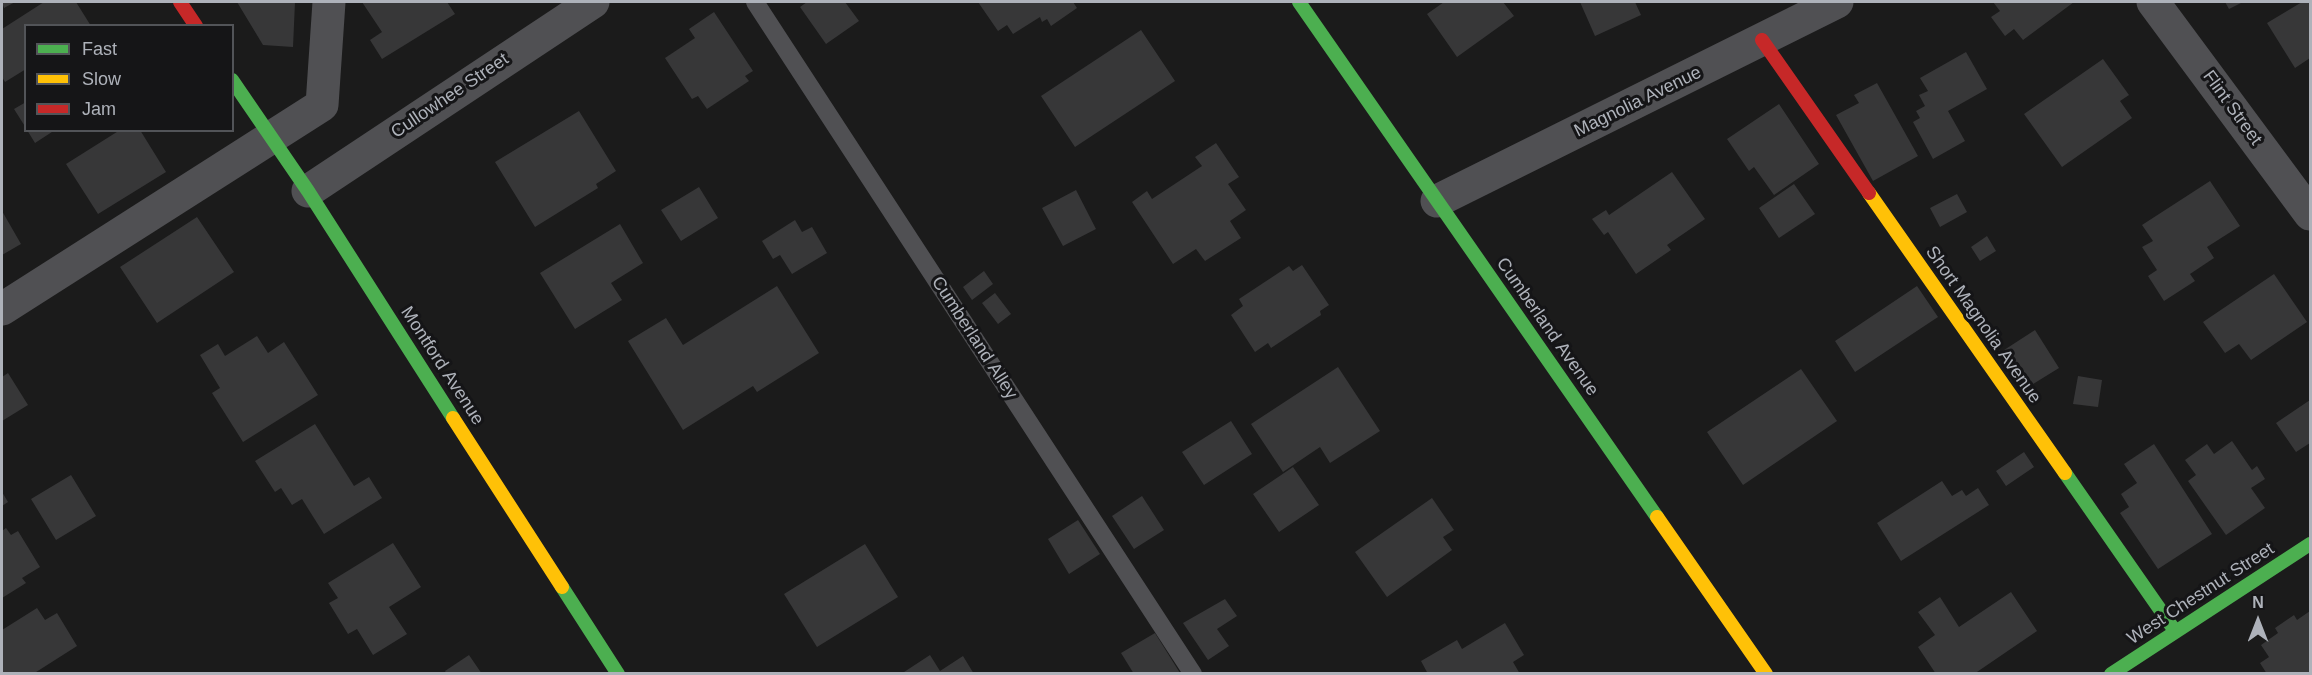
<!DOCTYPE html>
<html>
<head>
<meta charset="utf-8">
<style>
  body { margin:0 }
  #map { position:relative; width:2312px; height:675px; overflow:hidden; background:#1b1b1b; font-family:Helvetica,sans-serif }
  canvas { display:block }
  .frame { position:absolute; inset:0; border:3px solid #aeb2ba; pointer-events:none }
  .legend { position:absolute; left:24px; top:24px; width:210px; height:108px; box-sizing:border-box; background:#151517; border:2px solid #525458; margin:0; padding:8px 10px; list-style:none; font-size:18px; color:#aeb2ba }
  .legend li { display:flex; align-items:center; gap:12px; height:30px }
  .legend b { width:30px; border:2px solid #525458 }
  .north { position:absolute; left:2228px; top:591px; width:60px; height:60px; -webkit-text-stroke:4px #151517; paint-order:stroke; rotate:0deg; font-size:16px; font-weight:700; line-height:24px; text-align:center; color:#aeb2ba }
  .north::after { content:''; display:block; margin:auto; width:21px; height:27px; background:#aeb2ba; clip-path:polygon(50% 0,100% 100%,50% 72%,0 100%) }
</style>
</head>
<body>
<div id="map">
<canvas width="2312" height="675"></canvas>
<div class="frame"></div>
<ul class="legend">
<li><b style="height:8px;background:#4caf50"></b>Fast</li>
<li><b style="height:8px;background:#ffc107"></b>Slow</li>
<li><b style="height:8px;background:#c62828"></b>Jam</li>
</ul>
<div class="north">N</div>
</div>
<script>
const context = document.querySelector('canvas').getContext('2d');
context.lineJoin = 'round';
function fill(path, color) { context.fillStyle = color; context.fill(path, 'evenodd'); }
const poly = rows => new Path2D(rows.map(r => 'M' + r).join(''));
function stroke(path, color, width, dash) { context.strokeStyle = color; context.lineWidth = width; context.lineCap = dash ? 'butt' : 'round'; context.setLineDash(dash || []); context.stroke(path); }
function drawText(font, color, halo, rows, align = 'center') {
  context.font = font + ' Helvetica,sans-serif'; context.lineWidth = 6; context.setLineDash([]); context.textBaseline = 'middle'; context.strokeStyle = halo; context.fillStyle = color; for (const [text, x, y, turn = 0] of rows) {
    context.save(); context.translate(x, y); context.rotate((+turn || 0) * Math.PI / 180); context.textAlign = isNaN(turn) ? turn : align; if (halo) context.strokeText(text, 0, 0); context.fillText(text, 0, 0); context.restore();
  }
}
fill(poly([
  [2,2,15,2,4,8],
  [44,2,76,2,91,26,26,26,26,69,5,82,2,77,2,29],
  [237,2,295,2,293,47,263,45],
  [362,2,447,2,455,14,382,59,370,40,382,32],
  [807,2,845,2,859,21,826,44,800,7],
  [978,2,1073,2,1077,8,1051,26,1047,19,1042,22,1040,17,1013,34,1007,25,998,31],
  [1444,2,1503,2,1514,16,1457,57,1427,14],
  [1580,2,1635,2,1641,15,1595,36],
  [1993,2,2074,2,2023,40,2014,29,2005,36,1991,17,2000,11],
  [2225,2,2243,2,2229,9],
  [2302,2,2310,2,2310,58,2295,68,2267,23],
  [714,12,753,71,745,76,749,81,707,109,698,96,692,99,665,58,695,38,689,29],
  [1141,30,1175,81,1075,147,1041,96],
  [1966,52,1987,89,1948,111,1965,141,1933,159,1913,122,1920,118,1916,111,1925,106,1919,95,1928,91,1920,78],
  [2103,59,2129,95,2120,101,2132,118,2062,167,2024,114],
  [1877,83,1918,156,1873,181,1836,115,1859,103,1854,95],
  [26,102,26,128,14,109],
  [1779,104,1819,164,1774,195,1754,167,1749,171,1727,139],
  [579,111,616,171,596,184,598,188,535,227,495,162],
  [27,130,55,130,35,143],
  [120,130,140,130,166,172,98,214,66,164],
  [1216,143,1239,177,1228,184,1246,210,1230,221,1241,238,1205,261,1196,249,1173,264,1132,202,1147,191,1152,199,1202,166,1195,157],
  [1672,172,1705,219,1667,245,1671,250,1636,274,1608,232,1604,235,1592,219,1606,210,1609,215],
  [2210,181,2240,226,2207,247,2214,258,2190,274,2195,281,2164,301,2148,276,2157,270,2142,247,2153,241,2142,225],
  [1794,184,1815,214,1779,238,1759,208],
  [699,187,718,218,681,241,661,210],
  [1076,190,1096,229,1063,246,1042,208],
  [1957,194,1967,212,1940,227,1930,208],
  [2,211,21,244,2,255],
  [197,217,234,272,157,323,120,267],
  [795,220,802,232,812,227,827,253,792,274,780,255,773,259,762,241],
  [620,224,643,263,611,283,622,300,575,329,540,273],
  [1987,236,1996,251,1980,261,1971,247],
  [1302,265,1329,305,1320,311,1321,315,1271,348,1268,343,1255,352,1231,315,1243,306,1239,299,1289,266,1293,271],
  [984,271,993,284,972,300,963,287],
  [2274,274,2307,322,2251,360,2239,344,2225,353,2203,322],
  [777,286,819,353,757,392,753,386,683,430,628,341,666,318,683,345],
  [1917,286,1938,317,1855,372,1835,341],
  [995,293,1011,314,998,324,982,303],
  [2035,330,2059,368,2025,389,2001,352],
  [257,336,268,353,284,342,318,395,243,442,212,393,220,388,200,355,218,344,225,356],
  [1338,367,1380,431,1330,463,1320,447,1283,472,1251,424],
  [1801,369,1837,421,1743,485,1707,432],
  [8,373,28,405,2,421,2,377],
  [2078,376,2102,380,2098,407,2073,404],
  [2310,400,2310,443,2296,452,2276,423],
  [1231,421,1252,454,1204,485,1182,452],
  [315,424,354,486,369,477,382,498,324,534,302,499,292,505,281,488,275,492,255,461],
  [2232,441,2252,470,2257,466,2265,479,2251,488,2265,508,2226,535,2188,481,2196,475,2185,460,2207,444,2214,454],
  [2154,444,2212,534,2158,569,2120,513,2129,507,2121,494,2137,483,2124,464],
  [2024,452,2034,467,2006,486,1996,471],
  [1293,467,1319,505,1279,532,1253,494],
  [71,475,96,516,56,540,31,499],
  [1942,481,1952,496,1962,490,1966,496,1978,488,1989,505,1901,561,1877,523],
  [2,492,8,502,2,506],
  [1142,496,1164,530,1134,549,1112,516],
  [1432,498,1454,530,1443,537,1452,550,1387,597,1355,552],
  [1078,520,1100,554,1069,574,1048,539],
  [6,528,11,535,18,531,40,567,22,578,26,583,2,598,2,531],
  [393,543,421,587,389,607,407,634,373,655,357,629,348,634,329,603,338,598,328,583],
  [865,544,898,597,817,647,784,594],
  [2011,592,2037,631,1974,674,1936,674,1918,647,1935,635,1918,612,1940,597,1959,627],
  [1225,599,1237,616,1217,629,1229,646,1208,660,1183,623],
  [37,608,45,620,57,613,77,646,33,674,2,674,2,630],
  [2310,611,2310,674,2267,674,2260,663,2269,657,2261,645,2278,633,2275,628,2294,615,2297,620],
  [1505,623,1524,655,1513,662,1520,674,1428,674,1421,661,1457,640,1462,649],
  [1155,633,1180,673,1178,674,1134,674,1121,653],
  [469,655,482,674,447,674,445,671],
  [930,655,940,671,963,656,974,674,901,674]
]), '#373738');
stroke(poly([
  [755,2,1193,674]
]), '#505053', 18);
stroke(poly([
  [2153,2,2310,214],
  [308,191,593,2],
  [1437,201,1837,2],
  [2,309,322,105,329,2]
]), '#505053', 33);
stroke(poly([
  [1299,2,1657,517],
  [232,80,308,191,453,418],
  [2065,473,2175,631],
  [562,587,618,674],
  [2111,674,2310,544]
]), '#4caf50', 14);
stroke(poly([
  [1869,193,2065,473],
  [453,418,562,587],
  [1657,517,1766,674]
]), '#ffc107', 14);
stroke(poly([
  [180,2,196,26],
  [1762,40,1869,193]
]), '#c62828', 14);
drawText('18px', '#aeb2ba', '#151517', [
  ["Cullowhee Street",450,96,-34],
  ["Magnolia Avenue",1638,102,-26],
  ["Flint Street",2232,108,54],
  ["Short Magnolia Avenue",1983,325,55],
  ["Cumberland Avenue",1547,327,55],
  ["Cumberland Alley",974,338,57],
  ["Montford Avenue",442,366,57],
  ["West Chestnut Street",2201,594,-33]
]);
</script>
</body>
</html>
